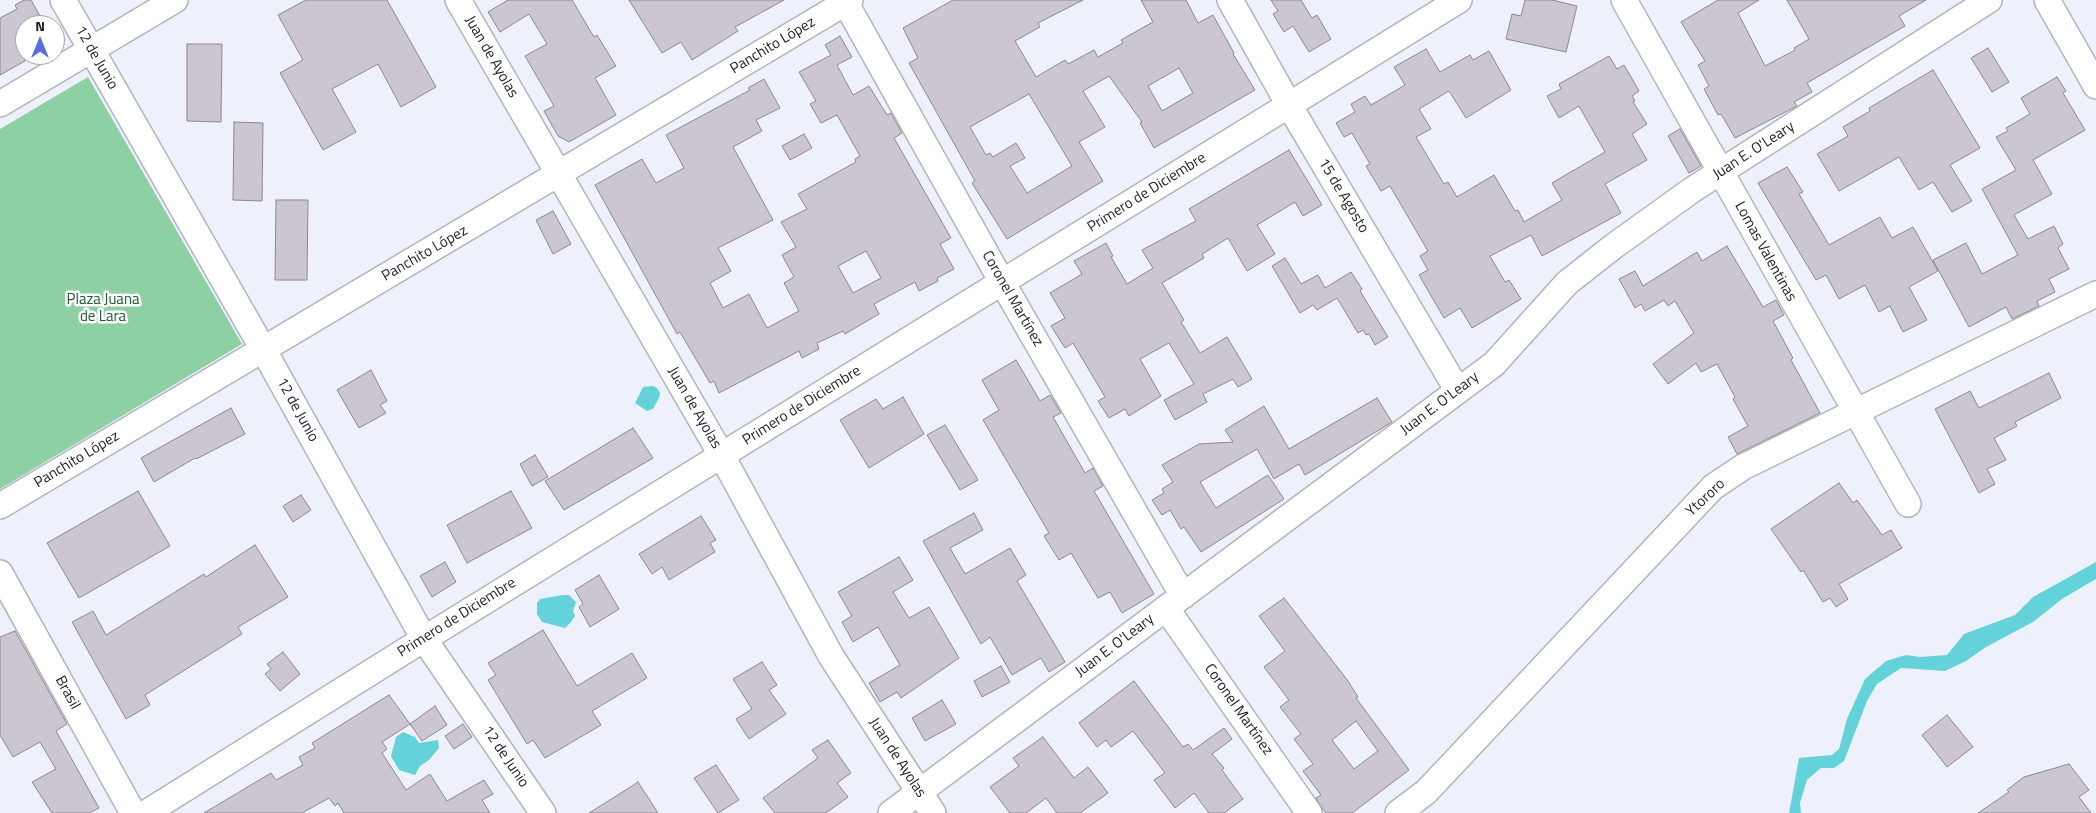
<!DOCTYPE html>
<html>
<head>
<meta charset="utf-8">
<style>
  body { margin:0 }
  #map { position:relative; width:2096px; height:813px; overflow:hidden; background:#eef1fb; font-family:"Titillium Web",sans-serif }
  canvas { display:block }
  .north { position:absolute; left:15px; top:15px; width:50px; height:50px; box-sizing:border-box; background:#fff; border:1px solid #a5a5a7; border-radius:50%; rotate:0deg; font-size:14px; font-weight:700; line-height:20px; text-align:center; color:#1d1e22 }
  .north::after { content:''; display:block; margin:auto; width:18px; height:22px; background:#586ce2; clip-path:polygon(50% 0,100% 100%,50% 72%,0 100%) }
</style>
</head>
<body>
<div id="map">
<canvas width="2096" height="813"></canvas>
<div class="north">N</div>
</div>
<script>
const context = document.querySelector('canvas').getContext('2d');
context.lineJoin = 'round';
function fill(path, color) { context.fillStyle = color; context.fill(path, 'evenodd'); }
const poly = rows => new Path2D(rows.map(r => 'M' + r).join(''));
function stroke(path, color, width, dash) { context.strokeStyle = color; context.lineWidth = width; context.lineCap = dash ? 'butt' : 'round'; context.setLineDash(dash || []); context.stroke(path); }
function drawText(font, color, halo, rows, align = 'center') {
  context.font = font + ' "Titillium Web",sans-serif'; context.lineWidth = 5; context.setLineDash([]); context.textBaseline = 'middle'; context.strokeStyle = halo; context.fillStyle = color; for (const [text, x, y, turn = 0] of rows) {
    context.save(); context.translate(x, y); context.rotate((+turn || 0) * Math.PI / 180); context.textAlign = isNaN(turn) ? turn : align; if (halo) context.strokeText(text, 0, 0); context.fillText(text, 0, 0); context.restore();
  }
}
fill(poly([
  [88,77,242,344,0,489,0,129]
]), '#8dd0a4');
fill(poly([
  [653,386,657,388,660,393,659,398,653,409,647,411,635,403,643,387],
  [2096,562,2096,579,2062,599,2033,622,1986,647,1966,661,1945,671,1901,668,1877,684,1867,701,1844,761,1834,768,1821,768,1807,780,1800,803,1801,813,1789,813,1799,758,1832,755,1839,749,1847,719,1865,679,1886,661,1906,655,1920,657,1947,655,1964,634,2015,615,2033,597],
  [563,595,569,595,576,602,573,611,575,616,571,622,565,628,542,622,537,614,537,603,540,599],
  [403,732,415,737,419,743,438,740,439,748,429,760,420,766,415,775,399,770,391,756,396,737]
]), '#63d3d9');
const building = poly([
  [24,0,31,0,45,25,25,25,25,61,0,75,0,18,17,9,15,5,24,0],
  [306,0,387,0,436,87,401,107,378,64,332,89,356,132,323,150,280,73,303,60,278,15,306,0],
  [508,0,572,0,594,37,597,35,616,66,595,78,616,115,569,142,558,136,544,111,554,106,525,56,547,44,529,14,500,32,488,12,508,0],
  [629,0,784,0,735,27,738,31,692,60,681,42,662,53,629,0],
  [953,0,1083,0,1038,23,1040,27,1015,41,1036,77,1065,60,1068,64,1094,50,1098,57,1123,43,1121,40,1153,22,1141,0,1186,0,1198,23,1213,15,1234,53,1233,54,1255,90,1154,148,1140,123,1142,122,1109,76,1083,91,1105,127,1079,142,1103,181,1007,239,972,183,975,181,909,63,918,58,903,28,953,0],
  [1179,68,1193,93,1162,111,1148,86,1179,68],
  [1029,94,1072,166,1027,193,1010,166,1025,158,1016,143,993,157,990,153,986,155,970,127,1029,94],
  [1271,0,1301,0,1312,18,1317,15,1331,39,1309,52,1293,26,1284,32,1273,14,1278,11,1271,0],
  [1525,0,1552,0,1577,6,1566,52,1506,39,1512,14,1521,16,1525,0],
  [1718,0,1759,0,1738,13,1765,66,1795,50,1794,48,1809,39,1787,0,1926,0,1899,16,1905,26,1807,83,1812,92,1794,102,1797,106,1735,138,1721,114,1718,115,1704,89,1709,86,1698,65,1705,61,1681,22,1718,0],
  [840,36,852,57,837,65,853,95,869,86,887,115,891,113,902,133,894,138,951,238,940,244,954,269,937,278,938,281,919,291,915,282,874,304,879,314,845,334,843,331,817,343,819,349,802,358,799,351,719,393,714,381,710,383,680,332,677,334,595,185,642,159,656,183,684,168,666,135,750,90,748,88,764,79,780,108,756,120,762,131,733,147,773,220,718,248,731,271,710,283,723,308,749,294,767,328,799,311,784,283,794,277,782,255,796,247,781,222,807,209,798,194,856,162,855,159,860,156,837,115,821,123,810,104,816,101,799,72,831,55,825,45,840,36],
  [866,251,881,278,853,293,838,266,866,251],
  [187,44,222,44,221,122,187,121,187,44],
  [1988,48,2009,82,1992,92,1971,58,1988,48],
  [1426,49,1440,72,1470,55,1473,60,1489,51,1511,90,1466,118,1449,91,1419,109,1431,129,1416,137,1444,184,1448,182,1457,197,1494,175,1515,211,1518,210,1524,222,1562,200,1552,183,1605,152,1579,106,1559,118,1547,96,1561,89,1559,84,1609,56,1617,69,1624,65,1639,91,1632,96,1635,101,1633,102,1647,124,1632,134,1647,160,1605,184,1621,213,1542,256,1531,235,1490,256,1505,282,1509,280,1521,299,1472,328,1460,308,1444,318,1419,275,1428,270,1420,256,1428,251,1390,186,1381,191,1366,166,1370,164,1352,133,1344,137,1336,123,1355,112,1351,104,1365,96,1371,105,1405,85,1394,67,1426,49],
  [1933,70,1980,148,1950,165,1972,201,1952,212,1933,182,1919,190,1899,157,1839,191,1817,154,1848,136,1843,127,1870,111,1869,108,1933,70],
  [2057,77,2066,91,2063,93,2085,130,2033,160,2052,194,2014,215,2028,239,2054,226,2063,244,2058,248,2069,269,2049,279,2055,292,2037,301,2039,306,2012,319,2006,307,1969,327,1933,260,1966,243,1982,274,2018,255,1982,189,2016,170,1996,137,2008,131,2006,128,2030,114,2021,98,2057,77],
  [234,122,263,123,262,201,233,200,234,122],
  [1680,129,1701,166,1689,173,1668,136,1680,129],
  [804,134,812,148,790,160,782,146,804,134],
  [1289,150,1322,205,1303,216,1295,202,1257,225,1275,254,1247,271,1228,238,1202,254,1204,258,1162,283,1184,320,1181,322,1200,353,1227,337,1252,379,1238,387,1233,379,1203,394,1207,402,1175,420,1164,400,1194,384,1169,343,1140,359,1161,396,1129,416,1125,409,1109,418,1098,401,1105,397,1073,343,1065,348,1051,326,1065,318,1050,293,1082,274,1074,261,1106,243,1113,256,1111,257,1127,284,1153,268,1142,250,1196,221,1189,209,1289,150],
  [1787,167,1803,192,1799,194,1829,245,1880,217,1892,238,1913,227,1938,271,1909,287,1927,320,1903,332,1890,306,1879,312,1865,285,1839,299,1826,275,1816,280,1758,183,1787,167],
  [276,200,308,200,307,280,275,280,276,200],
  [553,211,571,244,553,254,536,220,553,211],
  [1727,246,1763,307,1776,300,1784,315,1773,321,1793,358,1791,360,1820,413,1737,454,1728,437,1748,426,1733,399,1735,397,1717,364,1701,372,1696,363,1668,384,1653,364,1694,333,1675,301,1668,306,1664,300,1645,311,1641,304,1635,308,1619,279,1635,271,1643,286,1697,252,1702,261,1727,246],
  [1285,258,1301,284,1318,275,1325,288,1351,272,1362,289,1360,291,1388,337,1375,345,1369,334,1366,335,1363,330,1358,333,1337,298,1317,310,1313,305,1300,313,1272,266,1285,258],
  [1016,360,1040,401,1050,395,1061,413,1053,417,1085,473,1093,468,1103,486,1094,491,1154,594,1122,613,1110,592,1098,598,1071,553,1059,560,1044,536,1049,533,983,420,999,410,982,380,1016,360],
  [371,370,387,401,380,405,386,413,359,428,337,390,371,370],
  [2049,373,2061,398,2015,422,2017,426,1994,438,2006,460,1987,469,1995,484,1979,493,1935,409,1970,391,1979,408,2049,373],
  [903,397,924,434,869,468,840,420,876,399,883,409,903,397],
  [1377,398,1392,422,1305,475,1299,464,1274,479,1257,449,1200,482,1216,508,1268,475,1284,499,1201,552,1184,527,1181,529,1170,510,1162,515,1152,500,1164,493,1162,489,1173,482,1162,465,1199,444,1233,442,1225,430,1264,406,1289,449,1377,398],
  [231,408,245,434,196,459,195,458,154,482,141,458,231,408],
  [945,425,978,480,960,490,927,435,945,425],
  [633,428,653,458,564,510,545,481,633,428],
  [535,455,548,477,532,486,520,464,535,455],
  [1839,483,1853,503,1857,500,1882,535,1891,530,1902,548,1839,584,1848,599,1836,607,1830,598,1823,602,1803,570,1801,572,1771,529,1839,483],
  [138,491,170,546,79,598,47,543,138,491],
  [511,491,532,528,467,563,447,525,511,491],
  [301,495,311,510,293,522,283,506,301,495],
  [974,513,983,530,950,548,965,574,1010,548,1026,575,1017,581,1065,662,1049,672,1041,658,1012,675,990,637,981,644,923,541,974,513],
  [701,516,716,540,710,543,715,552,669,580,662,567,652,574,639,554,701,516],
  [255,545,288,597,238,627,242,634,145,695,150,705,126,719,72,622,93,611,106,635,204,574,206,577,255,545],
  [899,557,913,580,893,592,909,618,929,607,959,658,901,698,897,692,880,702,869,683,900,665,878,627,853,642,842,622,852,616,838,592,899,557],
  [445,562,456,582,432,597,420,576,445,562],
  [599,575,619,609,590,627,579,607,583,604,575,590,599,575],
  [1284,598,1348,681,1358,697,1356,698,1409,770,1352,813,1326,813,1322,808,1316,798,1321,795,1303,771,1313,764,1294,739,1301,734,1280,707,1289,700,1264,667,1285,651,1259,616,1284,598],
  [1356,721,1378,751,1354,769,1332,740,1356,721],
  [543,630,577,686,632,653,647,678,592,711,601,725,545,758,533,740,527,744,488,680,496,675,488,663,543,630],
  [15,631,67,724,56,731,99,808,89,813,52,813,32,782,56,769,40,742,13,757,0,735,0,637,15,631],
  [283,652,300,674,280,691,265,674,271,669,267,664,283,652],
  [762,662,777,685,769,690,786,714,749,739,736,719,752,709,733,679,762,662],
  [1001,666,1010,682,982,697,974,681,1001,666],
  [1134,681,1183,747,1188,744,1193,750,1224,728,1232,739,1212,754,1224,768,1222,770,1243,799,1224,813,1209,813,1194,793,1175,808,1154,780,1165,773,1133,731,1111,747,1106,740,1097,747,1079,723,1134,681],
  [389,695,410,724,382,742,387,749,382,753,406,790,430,774,447,801,484,780,493,794,482,800,490,813,344,813,338,803,335,806,329,798,302,813,204,813,271,773,276,780,303,765,299,757,315,748,312,743,389,695],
  [942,700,956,724,925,741,912,718,942,700],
  [435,706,447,725,422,741,410,724,435,706],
  [1947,715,1973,747,1947,767,1922,735,1947,715],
  [463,724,472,737,454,749,445,736,463,724],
  [1043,737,1074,778,1088,767,1108,793,1080,813,1057,813,1046,798,1026,813,1010,813,990,787,1019,766,1013,758,1043,737],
  [828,740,851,773,837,783,848,797,826,813,775,813,763,798,818,758,812,750,828,740],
  [2069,764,2089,790,2079,797,2091,813,1978,813,2009,792,2007,790,2024,777,2069,764],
  [716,765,739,800,718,813,694,778,716,765],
  [638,782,658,813,589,813,629,788,638,782]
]);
fill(building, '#cbc6cf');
stroke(building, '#8c868f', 1);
const minor = poly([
  [63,0,263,349,424,639,543,813],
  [458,0,722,456,831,656,933,813],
  [844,0,1002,282,1183,596],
  [1230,0,1289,105,1458,391],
  [1624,0,1908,504],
  [2047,0,2096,86],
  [0,104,175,0],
  [0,506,850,0],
  [0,573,133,813],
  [1166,608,1309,813],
  [146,813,424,639,1459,0],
  [891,813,1494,364,1567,283,1614,246,1692,190,1989,0],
  [1398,813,1426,792,1713,487,1743,467,2096,294]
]);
stroke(minor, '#b1b4be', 28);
stroke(minor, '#fff', 25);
drawText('15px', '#1d1e22', '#fff', [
  ["Panchito López",773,46,-31],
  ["Juan de Ayolas",491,57,60],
  ["12 de Junio",96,58,60],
  ["Juan E. O'Leary",1754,151,-33],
  ["Primero de Diciembre",1147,193,-32],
  ["15 de Agosto",1343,196,59],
  ["Lomas Valentinas",1765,252,61],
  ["Panchito López",425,254,-30],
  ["Coronel Martínez",1012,299,60],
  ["Juan E. O'Leary",1440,404,-37],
  ["Primero de Diciembre",802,406,-32],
  ["Juan de Ayolas",694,408,60],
  ["12 de Junio",297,410,61],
  ["Panchito López",77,460,-31],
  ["Ytororo",1706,498,-43],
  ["Primero de Diciembre",457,618,-32],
  ["Juan E. O'Leary",1115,646,-37],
  ["Brasil",67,693,61],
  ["Coronel Martínez",1238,710,55],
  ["12 de Junio",505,757,56],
  ["Juan de Ayolas",897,758,57]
]);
drawText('15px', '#215838', '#fff', [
  ["Plaza Juana",103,300],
  ["de Lara",103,317]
]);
</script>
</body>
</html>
